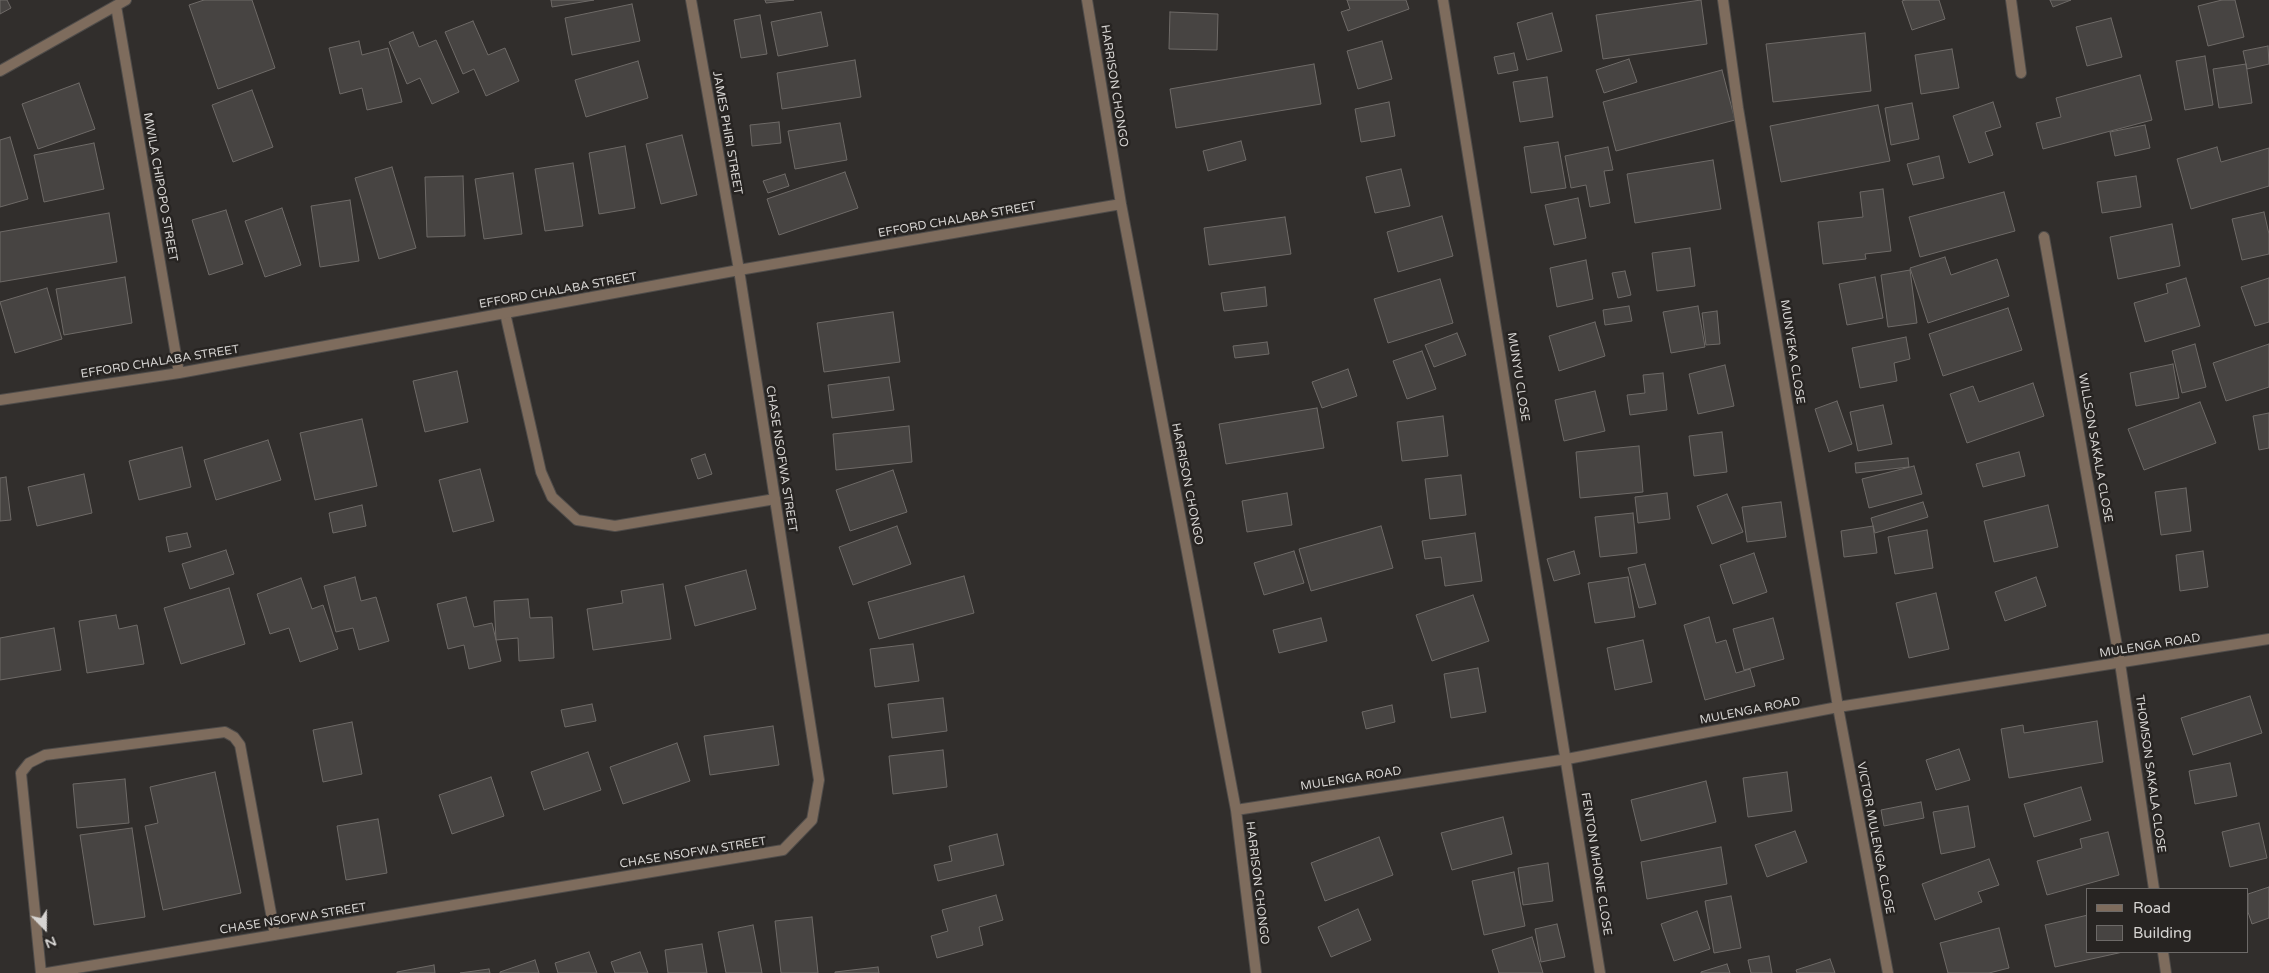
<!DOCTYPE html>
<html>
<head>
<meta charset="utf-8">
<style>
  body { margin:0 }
  #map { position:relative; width:2269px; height:973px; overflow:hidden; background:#312e2c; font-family:"Varela Round",sans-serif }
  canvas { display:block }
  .legend { position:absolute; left:2086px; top:888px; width:162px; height:65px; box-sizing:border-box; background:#272422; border:1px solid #6d6a68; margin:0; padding:6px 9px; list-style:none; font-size:15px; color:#d6d4d2 }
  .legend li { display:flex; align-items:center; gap:10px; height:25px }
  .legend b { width:25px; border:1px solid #6d6a68 }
  .north { position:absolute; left:20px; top:903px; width:50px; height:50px; -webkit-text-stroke:4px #272422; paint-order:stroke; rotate:158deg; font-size:14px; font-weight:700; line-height:20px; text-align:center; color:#d6d4d2 }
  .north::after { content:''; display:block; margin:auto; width:18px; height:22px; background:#d6d4d2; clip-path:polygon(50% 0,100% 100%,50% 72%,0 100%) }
</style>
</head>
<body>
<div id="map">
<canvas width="2269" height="973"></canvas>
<ul class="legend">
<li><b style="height:6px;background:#7e6c5d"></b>Road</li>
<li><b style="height:14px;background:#474442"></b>Building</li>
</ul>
<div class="north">N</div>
</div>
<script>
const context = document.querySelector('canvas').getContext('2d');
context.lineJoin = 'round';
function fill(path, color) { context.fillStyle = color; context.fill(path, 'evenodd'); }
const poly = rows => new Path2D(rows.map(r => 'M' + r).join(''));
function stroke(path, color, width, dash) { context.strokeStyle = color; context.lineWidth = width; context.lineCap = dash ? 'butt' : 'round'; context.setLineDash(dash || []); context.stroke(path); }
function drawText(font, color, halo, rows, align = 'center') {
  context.font = font + ' "Varela Round",sans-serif'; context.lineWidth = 5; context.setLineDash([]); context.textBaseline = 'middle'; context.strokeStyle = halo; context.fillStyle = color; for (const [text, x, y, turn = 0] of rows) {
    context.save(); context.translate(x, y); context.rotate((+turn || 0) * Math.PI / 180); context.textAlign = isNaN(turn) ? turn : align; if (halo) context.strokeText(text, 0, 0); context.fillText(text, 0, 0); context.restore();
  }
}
const building = poly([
  [0,0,7,0,11,8,0,14,0,0],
  [204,0,252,0,275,68,218,89,189,5,204,0],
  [551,0,594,0,552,7,551,0],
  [765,0,794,0,766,3,765,0],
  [1347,0,1406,0,1409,9,1348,31,1341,12,1350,9,1347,0],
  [1701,0,1707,44,1603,59,1596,15,1701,0],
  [1905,0,1939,0,1945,19,1912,30,1902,1,1905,0],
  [2050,0,2071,0,2053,7,2050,0],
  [2222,0,2235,0,2244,37,2208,46,2198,6,2222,0],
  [632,4,640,41,572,55,565,18,632,4],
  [821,12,828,46,778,56,771,22,821,12],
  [1170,12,1218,14,1217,50,1169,49,1170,12],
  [1552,13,1562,51,1527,60,1517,23,1552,13],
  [760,15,767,54,741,58,734,20,760,15],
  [2111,18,2122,57,2087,66,2076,27,2111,18],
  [473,21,488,55,505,48,519,81,486,96,474,69,463,74,445,32,473,21],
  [413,32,419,47,436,40,459,92,432,104,420,78,407,84,389,42,413,32],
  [1865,33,1871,91,1773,102,1766,44,1865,33],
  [359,41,362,55,388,48,402,102,367,110,362,88,340,94,329,48,359,41],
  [1382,41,1392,79,1358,89,1347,51,1382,41],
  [2268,46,2269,64,2247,69,2243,51,2268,46],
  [1952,49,1959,88,1921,94,1915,55,1952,49],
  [1514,53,1518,70,1498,74,1494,57,1514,53],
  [2205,56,2213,105,2185,110,2176,61,2205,56],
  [1629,59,1637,82,1604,93,1596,70,1629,59],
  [855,60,861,97,782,109,777,73,855,60],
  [638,61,648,98,586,117,575,80,638,61],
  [1314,64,1321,104,1176,128,1170,89,1314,64],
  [2246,64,2252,103,2219,108,2213,69,2246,64],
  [1722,70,1735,120,1616,151,1603,102,1722,70],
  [2140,75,2152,120,2043,149,2036,123,2061,117,2056,98,2140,75],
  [1547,77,1553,117,1520,122,1513,82,1547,77],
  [79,83,95,129,38,149,22,104,79,83],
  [252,90,273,147,233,162,212,105,252,90],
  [1389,102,1395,136,1361,142,1355,109,1389,102],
  [1993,102,2001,127,1985,132,1993,155,1969,163,1953,116,1993,102],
  [1912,103,1919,139,1891,145,1885,108,1912,103],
  [1878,105,1890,161,1781,182,1770,126,1878,105],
  [779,122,781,143,752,146,750,125,779,122],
  [840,123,847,160,795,169,788,131,840,123],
  [2145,125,2150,148,2115,156,2110,132,2145,125],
  [682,135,697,195,661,204,646,144,682,135],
  [10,137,28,199,0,207,0,140,10,137],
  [1241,141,1246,160,1208,171,1203,151,1241,141],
  [1558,142,1566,188,1531,193,1524,147,1558,142],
  [94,143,104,189,44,202,34,155,94,143],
  [625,146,635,208,599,214,589,153,625,146],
  [1608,147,1613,170,1604,171,1610,203,1590,207,1586,185,1571,188,1565,156,1608,147],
  [2217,147,2221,162,2269,148,2269,186,2191,209,2177,159,2217,147],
  [1939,156,1944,178,1913,185,1907,164,1939,156],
  [1713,160,1721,209,1635,223,1627,174,1713,160],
  [573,163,583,226,545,231,535,169,573,163],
  [392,167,416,248,379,259,355,178,392,167],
  [1401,169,1410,206,1375,213,1366,177,1401,169],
  [845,172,858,208,779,235,767,199,845,172],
  [513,173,522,234,484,239,475,179,513,173],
  [785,174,789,186,768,193,763,181,785,174],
  [463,176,465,236,427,237,425,177,463,176],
  [2136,176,2141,207,2102,213,2097,182,2136,176],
  [1883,189,1891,251,1865,254,1866,259,1823,264,1818,222,1863,217,1860,192,1883,189],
  [2004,192,2015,231,1920,257,1909,217,2004,192],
  [1578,198,1586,238,1554,245,1545,205,1578,198],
  [350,200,359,261,320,267,311,206,350,200],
  [282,208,301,265,265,277,245,221,282,208],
  [226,210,243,264,209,275,192,220,226,210],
  [2264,212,2269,234,2269,254,2242,260,2232,219,2264,212],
  [109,213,117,262,0,282,0,232,109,213],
  [1442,216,1453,256,1398,272,1387,232,1442,216],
  [1285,217,1291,254,1209,265,1204,228,1285,217],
  [2172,224,2180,266,2118,279,2110,237,2172,224],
  [1690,248,1695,286,1657,291,1652,253,1690,248],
  [1945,257,1951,275,1997,259,2009,296,1928,323,1910,268,1945,257],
  [1586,260,1593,299,1557,307,1550,268,1586,260],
  [1910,270,1917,323,1888,327,1881,275,1910,270],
  [1625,271,1631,295,1618,298,1612,273,1625,271],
  [125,277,132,323,64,335,56,289,125,277],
  [1875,277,1883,318,1847,325,1839,284,1875,277],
  [2186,278,2200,326,2145,342,2134,303,2168,293,2166,284,2186,278],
  [2269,278,2269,322,2255,326,2241,287,2269,278],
  [1440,279,1453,323,1388,343,1374,299,1440,279],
  [1265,287,1267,306,1224,311,1221,293,1265,287],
  [47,288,62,339,15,353,0,302,47,288],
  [1629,306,1632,321,1605,325,1603,310,1629,306],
  [1698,306,1705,347,1671,353,1663,312,1698,306],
  [2008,308,2022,350,1943,376,1929,334,2008,308],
  [1717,311,1720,344,1706,345,1702,313,1717,311],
  [893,312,900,362,824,372,817,323,893,312],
  [1595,322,1605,356,1559,371,1549,336,1595,322],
  [1457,333,1466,355,1434,367,1425,345,1457,333],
  [1906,337,1910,359,1894,363,1897,381,1860,388,1852,348,1906,337],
  [1267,342,1269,354,1235,358,1233,346,1267,342],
  [2195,344,2206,387,2182,393,2172,351,2195,344],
  [2269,344,2269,387,2226,401,2213,363,2269,344],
  [1422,351,1436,389,1407,399,1393,361,1422,351],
  [2173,364,2179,398,2136,406,2130,373,2173,364],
  [1725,365,1734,406,1698,414,1689,374,1725,365],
  [1348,369,1357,396,1322,408,1312,382,1348,369],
  [457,371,468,422,425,432,413,381,457,371],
  [1663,373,1667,410,1630,415,1627,395,1645,393,1643,375,1663,373],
  [889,377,894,410,832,418,828,385,889,377],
  [2033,383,2044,416,1967,443,1950,394,1973,386,1979,402,2033,383],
  [1595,391,1605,431,1564,441,1555,400,1595,391],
  [1837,401,1852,444,1829,452,1815,409,1837,401],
  [2200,402,2216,443,2144,470,2128,429,2200,402],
  [1883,405,1892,444,1858,451,1850,412,1883,405],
  [1317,408,1324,448,1226,464,1219,424,1317,408],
  [2269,413,2269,448,2259,450,2253,416,2269,413],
  [1443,416,1448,456,1402,461,1397,422,1443,416],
  [362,419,377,486,315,500,300,433,362,419],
  [909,426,912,462,836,470,833,434,909,426],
  [1722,432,1727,472,1694,476,1689,436,1722,432],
  [268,440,281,480,216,500,204,460,268,440],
  [1639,446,1643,492,1580,498,1576,452,1639,446],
  [182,447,191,487,139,500,129,461,182,447],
  [2019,452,2025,476,1983,487,1976,464,2019,452],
  [705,454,712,474,698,479,691,459,705,454],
  [1908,458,1909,467,1856,473,1855,463,1908,458],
  [1914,466,1922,494,1869,508,1862,479,1914,466],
  [480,469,494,521,453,532,439,480,480,469],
  [893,470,907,512,850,531,836,490,893,470],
  [84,474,92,513,37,526,28,487,84,474],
  [1461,475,1466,515,1430,519,1425,479,1461,475],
  [6,477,11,520,0,521,0,478,6,477],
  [2186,488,2191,531,2161,535,2155,492,2186,488],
  [1287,493,1292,525,1247,532,1242,501,1287,493],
  [1667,493,1670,519,1638,523,1635,497,1667,493],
  [1727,494,1743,532,1712,544,1697,506,1727,494],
  [1781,502,1786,537,1747,542,1742,507,1781,502],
  [1923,502,1928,517,1875,533,1871,518,1923,502],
  [362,505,366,526,333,533,329,513,362,505],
  [2048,505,2058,547,1994,562,1984,521,2048,505],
  [1633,513,1637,553,1600,557,1595,517,1633,513],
  [897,526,911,564,853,585,839,547,897,526],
  [1381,526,1393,568,1311,591,1299,549,1381,526],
  [1873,526,1877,553,1844,557,1841,531,1873,526],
  [1927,530,1933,568,1895,574,1888,537,1927,530],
  [187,533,191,547,169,552,166,537,187,533],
  [1475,533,1482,581,1445,586,1441,557,1425,559,1422,541,1475,533],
  [226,550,234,574,190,589,182,564,226,550],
  [1294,551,1304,583,1264,595,1254,563,1294,551],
  [1574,551,1580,574,1554,581,1547,559,1574,551],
  [2203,551,2208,587,2180,591,2176,555,2203,551],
  [1754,553,1767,592,1733,604,1720,565,1754,553],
  [1645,564,1656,604,1639,608,1628,568,1645,564],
  [746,570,756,609,695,626,685,586,746,570],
  [964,576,974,613,879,639,868,602,964,576],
  [355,577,361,601,376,597,389,641,359,650,353,628,336,632,324,586,355,577],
  [1628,577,1635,617,1595,623,1588,583,1628,577],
  [2036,577,2046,606,2005,621,1995,592,2036,577],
  [301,578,312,609,323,605,338,649,300,662,289,628,270,634,257,594,301,578],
  [663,584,671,639,593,650,587,609,623,603,621,591,663,584],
  [229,588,245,644,181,664,164,608,229,588],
  [1936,593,1949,649,1909,658,1896,603,1936,593],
  [1473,595,1489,641,1432,661,1416,615,1473,595],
  [466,597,474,627,492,623,501,661,469,669,464,645,448,649,437,604,466,597],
  [528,599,530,618,552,617,554,658,519,661,518,638,496,640,494,601,528,599],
  [116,615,119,629,137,625,144,664,87,673,79,621,116,615],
  [1709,617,1716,643,1726,640,1736,673,1750,669,1755,686,1705,700,1684,625,1709,617],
  [1321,618,1327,641,1279,653,1273,630,1321,618],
  [1773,618,1784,659,1744,670,1733,629,1773,618],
  [54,628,61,670,0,680,0,638,54,628],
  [1643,640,1652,682,1615,690,1607,648,1643,640],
  [913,644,919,681,875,687,870,649,913,644],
  [1478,668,1486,712,1451,718,1444,674,1478,668],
  [2250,696,2262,733,2193,755,2181,718,2250,696],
  [943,698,947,731,892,738,888,704,943,698],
  [592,704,596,721,565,727,561,710,592,704],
  [1392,705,1395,722,1366,729,1362,712,1392,705],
  [2097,721,2103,762,2009,778,2001,729,2023,725,2024,733,2097,721],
  [352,722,362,774,323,782,313,730,352,722],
  [773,726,779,765,710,775,704,736,773,726],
  [677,743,690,781,623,804,610,767,677,743],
  [1959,749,1970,780,1936,790,1926,760,1959,749],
  [943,750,947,787,893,794,889,756,943,750],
  [588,752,601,790,544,810,531,772,588,752],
  [2230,763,2237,796,2195,804,2189,771,2230,763],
  [215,772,241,893,163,910,145,826,158,823,150,787,215,772],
  [1787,772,1792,811,1748,817,1743,778,1787,772],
  [491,777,504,816,452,834,439,795,491,777],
  [125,779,129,823,77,828,73,784,125,779],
  [1706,781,1716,822,1641,841,1631,800,1706,781],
  [2081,787,2091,820,2034,837,2024,804,2081,787],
  [1921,802,1924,818,1884,826,1881,810,1921,802],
  [1968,806,1975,847,1941,854,1933,812,1968,806],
  [1503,817,1512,854,1452,870,1441,833,1503,817],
  [378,819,387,873,346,880,337,826,378,819],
  [2259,823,2267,858,2230,867,2222,832,2259,823],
  [132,828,145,917,94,925,80,835,132,828],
  [1795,831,1807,862,1767,877,1755,845,1795,831],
  [2108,832,2119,875,2047,895,2037,861,2082,848,2080,839,2108,832],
  [997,834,1004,865,938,881,934,865,952,861,949,846,997,834],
  [1379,837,1393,875,1325,901,1311,863,1379,837],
  [1721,847,1727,884,1647,899,1641,862,1721,847],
  [1989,859,1999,885,1978,892,1982,902,1935,920,1922,884,1989,859],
  [1548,863,1553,901,1523,905,1518,868,1548,863],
  [1514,872,1525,926,1484,935,1472,881,1514,872],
  [2269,887,2269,918,2252,924,2248,912,2248,894,2269,887],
  [996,895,1003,920,979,927,983,945,937,958,931,936,948,931,942,910,996,895],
  [1731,896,1741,948,1714,953,1705,901,1731,896],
  [1358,909,1371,940,1331,957,1318,927,1358,909],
  [1697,911,1710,949,1674,961,1661,924,1697,911],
  [2088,915,2088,952,2123,952,2055,967,2045,925,2088,915],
  [812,917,818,973,781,973,775,921,812,917],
  [1557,924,1565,957,1541,962,1535,929,1557,924],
  [753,925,762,973,726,973,718,932,753,925],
  [1999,928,2009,968,1989,973,1948,973,1940,943,1999,928],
  [1532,937,1543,973,1499,973,1492,950,1532,937],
  [702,944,707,973,668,973,665,950,702,944],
  [589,952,597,973,558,973,555,963,589,952],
  [640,952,648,973,615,973,611,962,640,952],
  [1769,956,1772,973,1751,973,1748,960,1769,956],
  [1830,959,1835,973,1797,973,1796,970,1830,959],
  [535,960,539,973,500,973,500,972,535,960],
  [1727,964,1730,973,1701,973,1701,972,1727,964],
  [434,965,435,973,397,973,397,972,434,965],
  [878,967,879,973,835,973,835,972,878,967],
  [489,969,490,973,460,973,489,969]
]);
fill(building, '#474442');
stroke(building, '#6e6a67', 1);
const lane = poly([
  [505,313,541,472,552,497,577,520,615,526,775,499]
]);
const street = poly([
  [1087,0,1121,204,1236,810,1256,973],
  [1443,0,1600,973],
  [1723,0,1738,108,1838,707,1888,973],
  [2011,0,2021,73],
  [116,6,179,373],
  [0,71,126,0],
  [2044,237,2120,663,2154,889],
  [0,400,179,373,739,270,1121,204],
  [1236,810,1567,759,1838,707,2269,639],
  [2163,952,2166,973],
  [41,973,21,773,29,763,45,755,225,732,234,737,240,745,275,935],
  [47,973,783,850,812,820,819,780,739,270,691,0]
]);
stroke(lane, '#4f4c4a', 12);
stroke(street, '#4f4c4a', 12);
stroke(lane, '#7e6c5d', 10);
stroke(street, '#7e6c5d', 10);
drawText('12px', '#d6d4d2', '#272422', [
  ["HARRISON CHONGO",1114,86,81],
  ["JAMES PHIRI STREET",727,133,80],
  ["MWILA CHIPOPO STREET",160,187,80],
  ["EFFORD CHALABA STREET",957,220,-10],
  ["EFFORD CHALABA STREET",558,291,-10],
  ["MUNYEKA CLOSE",1792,352,81],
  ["EFFORD CHALABA STREET",160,362,-9],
  ["MUNYU CLOSE",1518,377,81],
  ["WILLSON SAKALA CLOSE",2095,448,80],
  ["CHASE NSOFWA STREET",781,459,81],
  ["HARRISON CHONGO",1187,484,79],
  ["MULENGA ROAD",2150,646,-9],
  ["MULENGA ROAD",1750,711,-11],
  ["THOMSON SAKALA CLOSE",2150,774,82],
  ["MULENGA ROAD",1351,779,-9],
  ["VICTOR MULENGA CLOSE",1875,838,79],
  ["CHASE NSOFWA STREET",693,853,-9],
  ["FENTON MHONE CLOSE",1596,864,81],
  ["HARRISON CHONGO",1257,883,83],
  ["CHASE NSOFWA STREET",293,919,-9]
]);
</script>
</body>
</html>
